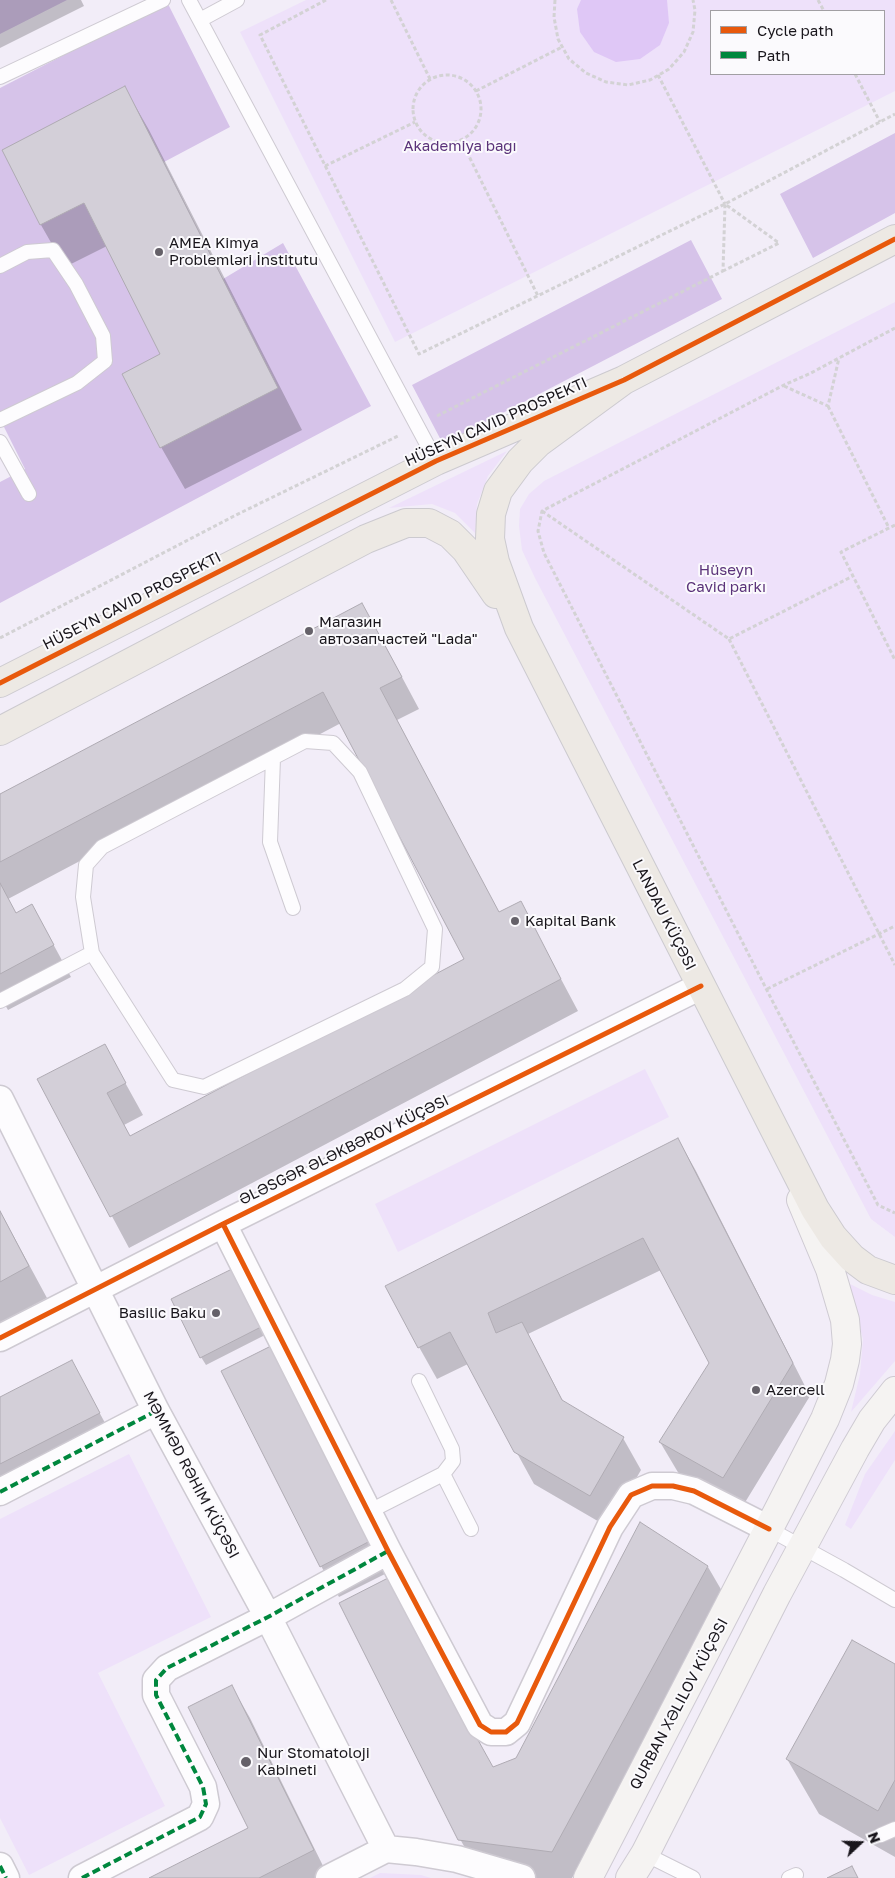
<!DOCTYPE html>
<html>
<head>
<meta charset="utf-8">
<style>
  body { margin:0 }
  #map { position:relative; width:895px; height:1878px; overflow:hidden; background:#f2edf8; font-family:"Golos Text",sans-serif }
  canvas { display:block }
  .legend { position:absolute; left:710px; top:10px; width:175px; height:65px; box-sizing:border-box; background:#fbfafd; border:1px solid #a19fa3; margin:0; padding:6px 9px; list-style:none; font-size:15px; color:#19161c }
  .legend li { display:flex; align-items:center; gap:10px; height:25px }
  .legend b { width:25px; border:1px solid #a19fa3 }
  .north { position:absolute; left:835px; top:1818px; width:50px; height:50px; -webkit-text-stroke:4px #fbfafd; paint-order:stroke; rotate:69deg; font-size:14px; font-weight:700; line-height:20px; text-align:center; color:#19161c }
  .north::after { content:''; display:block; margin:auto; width:18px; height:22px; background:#19161c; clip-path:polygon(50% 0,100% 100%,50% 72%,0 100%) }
</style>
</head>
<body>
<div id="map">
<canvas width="895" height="1878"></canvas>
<ul class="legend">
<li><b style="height:6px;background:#e8590c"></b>Cycle path</li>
<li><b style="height:6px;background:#00873e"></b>Path</li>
</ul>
<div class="north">N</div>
</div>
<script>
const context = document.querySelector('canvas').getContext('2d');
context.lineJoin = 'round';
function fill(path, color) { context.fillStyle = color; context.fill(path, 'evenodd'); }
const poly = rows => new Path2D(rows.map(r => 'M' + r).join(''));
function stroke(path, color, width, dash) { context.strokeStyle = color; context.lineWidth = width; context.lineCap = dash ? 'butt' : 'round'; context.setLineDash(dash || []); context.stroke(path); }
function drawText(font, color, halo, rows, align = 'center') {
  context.font = font + ' "Golos Text",sans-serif'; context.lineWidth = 4; context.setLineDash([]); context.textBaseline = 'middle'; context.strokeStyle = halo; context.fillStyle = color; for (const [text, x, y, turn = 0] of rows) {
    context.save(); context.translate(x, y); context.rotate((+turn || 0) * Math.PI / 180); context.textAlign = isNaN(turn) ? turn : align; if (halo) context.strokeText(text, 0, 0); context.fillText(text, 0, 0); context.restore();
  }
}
fill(poly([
  [306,0,895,0,895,91,395,342,240,32],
  [711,11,884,11,884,74,711,74],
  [895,302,895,1237,871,1219,535,578,522,550,519,526,520,509,529,494,544,481],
  [507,451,488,476,477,504,475,533,455,513,432,504,389,508],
  [645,1069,669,1117,398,1252,375,1204],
  [848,1283,872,1295,895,1302,895,1361,851,1412,860,1374,863,1339],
  [895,1431,895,1460,851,1529,845,1525,865,1474],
  [129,1454,211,1617,98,1673,165,1806,29,1875,0,1818,0,1519],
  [380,1873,421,1875,431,1878,370,1878]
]), '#eee1fa');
fill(poly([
  [0,0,67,0,0,34],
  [167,2,230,127,164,162,223,279,283,243,371,406,0,603,0,482,25,469,0,419,0,88],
  [895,133,895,213,813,258,780,194],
  [691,240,722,299,443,444,412,385]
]), '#d6c3e9');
fill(poly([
  [581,0,667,0,669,23,660,45,640,59,616,62,594,52,580,32,577,9]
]), '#dfc7f6');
fill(poly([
  [0,0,81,0,84,6,0,48],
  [125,88,149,130,302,430,185,489,161,447,162,354,107,246,65,267,41,225,3,150],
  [380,636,419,709,397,720,499,913,520,902,578,1011,129,1248,39,1080,122,1077,143,1115,124,1125,130,1137,466,960,341,723,8,899,16,914,32,905,71,977,8,1010,0,996,0,796],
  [678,1139,696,1171,810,1396,741,1509,679,1474,660,1442,710,1363,661,1270,528,1334,564,1403,623,1438,641,1470,608,1527,534,1484,468,1364,437,1379,419,1347],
  [0,1211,47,1298,0,1323],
  [231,1270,265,1335,206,1365,201,1357],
  [272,1347,389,1572,339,1597,321,1566],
  [72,1362,117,1445,0,1505,0,1398],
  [708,1567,726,1598,572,1878,531,1878,478,1871,460,1839,493,1769,517,1759],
  [895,1665,895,1857,819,1814,787,1759],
  [232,1687,250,1718,329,1878,151,1878,250,1829]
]), '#0003');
const building = poly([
  [125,86,278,388,160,448,122,374,160,354,84,203,40,225,2,150,125,86],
  [362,603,402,677,380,688,499,912,521,901,561,979,110,1217,37,1079,105,1044,126,1083,107,1093,130,1136,464,959,323,692,0,862,0,794,362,603],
  [0,883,16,913,32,904,54,945,0,974,0,883],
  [678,1138,793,1363,723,1478,659,1442,709,1363,643,1238,488,1313,496,1333,522,1322,562,1400,624,1437,590,1496,514,1452,450,1332,418,1348,385,1286,678,1138],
  [0,1211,29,1266,0,1282,0,1211],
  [232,1269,261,1327,200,1358,171,1299,232,1269],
  [273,1345,372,1540,320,1567,221,1371,273,1345],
  [72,1360,100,1413,0,1464,0,1397,72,1360],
  [640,1522,708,1566,552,1852,458,1840,339,1603,388,1578,493,1767,516,1758,640,1522],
  [852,1640,895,1664,895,1780,878,1811,786,1759,852,1640],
  [232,1685,314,1850,259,1878,149,1878,248,1828,188,1707,232,1685],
  [852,1866,858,1878,827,1878,852,1866]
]);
fill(building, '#d3cfd8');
stroke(building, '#afabb3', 1);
const lane = poly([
  [189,0,436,461],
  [200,20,237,0],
  [0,77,163,0],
  [0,266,27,252,53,250,76,284,103,336,105,361,77,383,0,420],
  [0,442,29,494],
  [305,741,333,743,360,772,435,929,432,967,405,989,204,1087,173,1080,92,953,83,897,86,865,102,847,305,741],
  [273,758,270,842,293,908],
  [0,1001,92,953],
  [443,1474,471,1529],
  [368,1512,443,1474,453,1461,452,1449,419,1381],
  [769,1529,844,1570,895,1600],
  [881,1835,895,1829],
  [645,1854,693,1878],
  [789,1878,796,1875]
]);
const street = poly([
  [0,1099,156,1411,268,1617,386,1849],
  [223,1224,388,1551,480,1725,491,1732,506,1732,517,1723,610,1527,631,1495,652,1486,673,1486,694,1491,769,1529],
  [0,1338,223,1224,701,986],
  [0,1492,156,1411],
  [386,1849,416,1852,457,1859,522,1878],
  [0,1866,6,1878],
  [82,1878,200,1817,206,1804,203,1787,156,1695,156,1680,167,1668,268,1617,388,1551],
  [329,1878,386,1849]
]);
const secondary = poly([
  [588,1878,780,1507,825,1419,839,1384,845,1360,847,1344,845,1320,830,1269,801,1200],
  [630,1878,645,1854,777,1594,855,1449,872,1420,895,1391]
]);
const primary = poly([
  [624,380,538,443,520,461,498,491,491,514,490,539,495,562,519,628,815,1209,833,1237,852,1258,868,1270,895,1280],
  [0,683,436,461,624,380,895,239],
  [0,731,366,539,406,523,429,523,450,534,466,550,496,594]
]);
stroke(lane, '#cecad2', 16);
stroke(street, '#cecad2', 29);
stroke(secondary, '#cecad2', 30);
stroke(primary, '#cccacf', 30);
stroke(poly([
  [326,0,260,35,419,354,725,204,895,114],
  [391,0,430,79],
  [555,0,554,17,558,39,569,59,586,73,606,82,628,85,650,80,669,69,684,52,693,32,695,10,693,0],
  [818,0,824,11],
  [855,74,880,122],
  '413 109a34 34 0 1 1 68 0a34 34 0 1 1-68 0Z',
  [658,75,725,204],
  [476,91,562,47],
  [461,140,538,296],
  [325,166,415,122],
  [895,328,811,373,784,385,542,511,538,531,544,553,776,1008,878,1205,895,1213],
  [784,386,828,406,839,358],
  [828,406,889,528],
  [437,416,723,271,725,204,779,243,723,271],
  [542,511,729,639,853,576],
  [895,525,841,552,895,660],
  [0,638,234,516,398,436],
  [729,639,895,965],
  [767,989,895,926]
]), '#d3d2d4', 3, [4, 2.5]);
stroke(lane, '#fdfcfe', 14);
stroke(street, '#fdfcfe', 26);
stroke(secondary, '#f5f3f2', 28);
stroke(primary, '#ede9e4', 28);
stroke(poly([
  [0,1492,156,1411],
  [0,1866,6,1878],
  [82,1878,200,1817,206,1804,203,1787,156,1695,156,1680,167,1668,268,1617,388,1551]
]), '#00873e', 4, [8, 4]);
stroke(poly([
  [0,683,436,461,624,380,895,239],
  [223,1224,388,1551,480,1725,491,1732,506,1732,517,1723,610,1527,631,1495,652,1486,673,1486,694,1491,769,1529],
  [0,1338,223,1224,701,986]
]), '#e8590c', 5);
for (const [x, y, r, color] of [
  [159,252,5,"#656169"],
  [309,631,5,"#656169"],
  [515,921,5,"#656169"],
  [216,1313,5,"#656169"],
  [756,1390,5,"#656169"],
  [246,1762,6,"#656169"]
]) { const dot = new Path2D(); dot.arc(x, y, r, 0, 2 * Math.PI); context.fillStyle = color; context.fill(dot); stroke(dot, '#fbfafd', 2); }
drawText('15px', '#5b337a', '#fbfafd', [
  ["Akademiya bağı",460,146],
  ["Hüseyn",726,570],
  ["Cavid parkı",726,587]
]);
drawText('15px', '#19161c', '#fbfafd', [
  ["AMEA Kimya",169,243],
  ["Problemləri İnstitutu",169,260],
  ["Магазин",319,622],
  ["автозапчастей \"Lada\"",319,639],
  ["Kapital Bank",525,921],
  ["Basilic Baku",206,1313,"right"],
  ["Azercell",766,1390],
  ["Nur Stomatoloji",257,1753],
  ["Kabineti",257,1770]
], 'left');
drawText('15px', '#19161c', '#fbfafd', [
  ["HÜSEYN CAVID PROSPEKTI",496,422,-24],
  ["HÜSEYN CAVID PROSPEKTI",132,601,-27],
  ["LANDAU KÜÇƏSI",664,915,63],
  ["ƏLƏSGƏR ƏLƏKBƏROV KÜÇƏSI",344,1150,-26],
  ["MƏMMƏD RƏHIM KÜÇƏSI",191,1475,62],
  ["QURBAN XƏLILOV KÜÇƏSI",679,1704,-62]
]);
</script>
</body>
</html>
